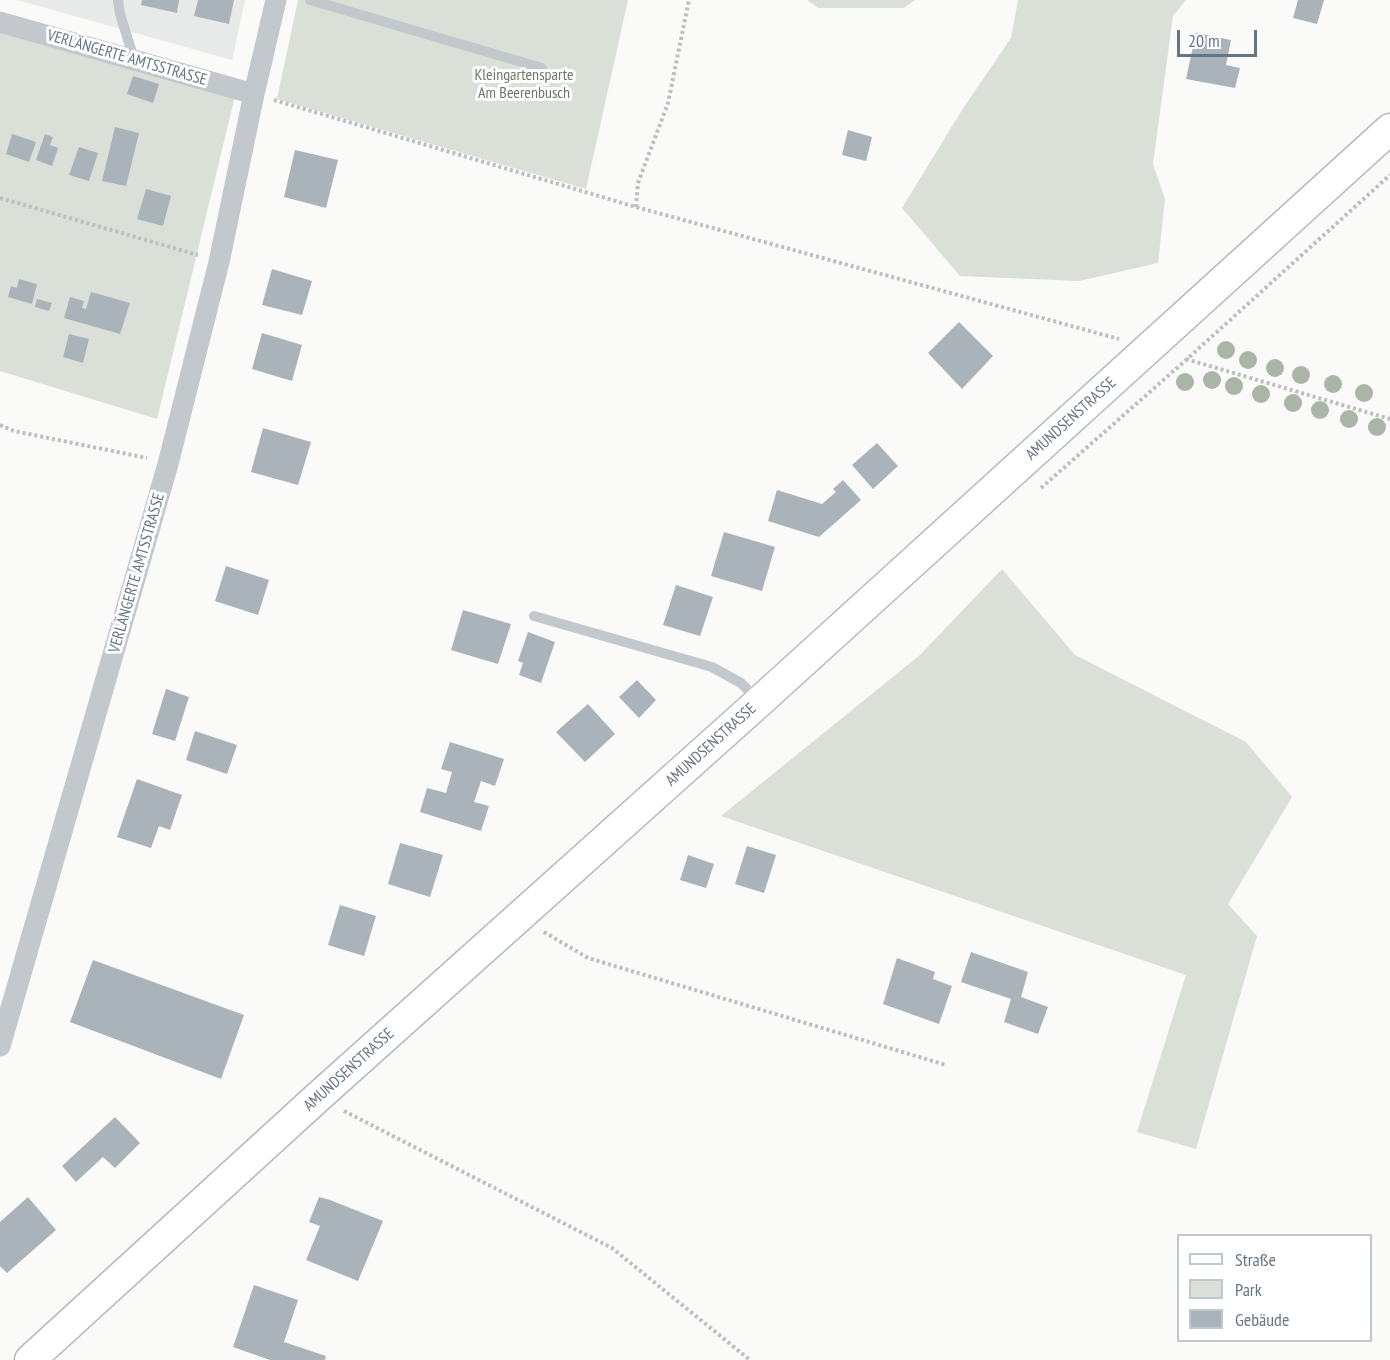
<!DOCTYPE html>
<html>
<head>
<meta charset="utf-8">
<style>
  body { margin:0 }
  #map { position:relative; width:1390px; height:1360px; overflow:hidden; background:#fafaf8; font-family:"PT Sans Narrow",sans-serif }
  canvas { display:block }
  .legend { position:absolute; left:1177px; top:1234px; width:195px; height:108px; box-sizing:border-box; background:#fff; border:2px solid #c1c8cd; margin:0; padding:8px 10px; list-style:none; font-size:18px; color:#657683 }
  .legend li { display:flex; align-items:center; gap:12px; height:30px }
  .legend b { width:30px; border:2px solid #c1c8cd }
  .scale { position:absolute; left:1177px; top:30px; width:80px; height:27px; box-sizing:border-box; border:3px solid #657683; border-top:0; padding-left:8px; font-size:18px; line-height:21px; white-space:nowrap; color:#657683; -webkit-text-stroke:4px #fff; paint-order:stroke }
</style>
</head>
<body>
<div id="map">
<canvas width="1390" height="1360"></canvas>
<ul class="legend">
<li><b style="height:8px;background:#fff"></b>Straße</li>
<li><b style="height:16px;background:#dadfd7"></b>Park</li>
<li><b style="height:16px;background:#aab3b9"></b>Gebäude</li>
</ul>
<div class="scale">20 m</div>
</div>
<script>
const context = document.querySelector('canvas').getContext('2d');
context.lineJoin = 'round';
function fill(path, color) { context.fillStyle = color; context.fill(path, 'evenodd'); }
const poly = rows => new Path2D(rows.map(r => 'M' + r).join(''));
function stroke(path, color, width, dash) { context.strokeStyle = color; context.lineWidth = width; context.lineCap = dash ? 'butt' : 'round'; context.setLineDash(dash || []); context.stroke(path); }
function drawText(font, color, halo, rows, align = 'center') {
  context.font = font + ' "PT Sans Narrow",sans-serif'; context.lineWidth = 6; context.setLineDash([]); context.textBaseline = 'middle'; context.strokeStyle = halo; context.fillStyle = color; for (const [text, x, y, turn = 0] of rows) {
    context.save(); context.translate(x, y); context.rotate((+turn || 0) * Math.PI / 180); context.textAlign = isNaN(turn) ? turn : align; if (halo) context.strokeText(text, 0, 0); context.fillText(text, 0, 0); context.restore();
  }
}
fill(poly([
  [17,0,245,0,232,60]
]), '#e8e9e9');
fill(poly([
  [298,0,628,0,586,189,277,99],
  [807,0,915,0,904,8,818,8],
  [1018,0,1186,0,1173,16,1153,164,1165,199,1158,263,1079,281,960,276,902,208,962,110,1011,38],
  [0,32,235,96,157,419,0,371],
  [1002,569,1075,655,1246,742,1292,797,1228,904,1257,936,1196,1149,1137,1132,1186,975,721,816,920,655]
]), '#dadfd7');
fill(poly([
  [142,0,179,0,177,13,141,5],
  [198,0,234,0,229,24,194,16],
  [1298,0,1324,0,1317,24,1293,18],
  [1196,33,1231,40,1226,65,1240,68,1235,88,1186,79],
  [133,76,159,84,153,103,127,94],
  [115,127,139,133,126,186,102,181],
  [848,130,872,137,866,161,842,155],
  [12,134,36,142,29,162,6,154],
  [45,134,53,137,50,145,58,148,52,166,36,160],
  [79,147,98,153,89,181,69,175],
  [295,150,338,160,326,208,284,197],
  [146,189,171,196,163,226,137,219],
  [272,269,312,281,302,315,262,305],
  [19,279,37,284,32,304,8,297,11,286,17,288],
  [91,292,130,303,120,334,64,318,70,297,84,301,82,308,86,309],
  [37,299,52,303,49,311,35,307],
  [959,322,993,356,962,389,928,353],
  [262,333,302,345,292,381,252,369],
  [69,334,89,339,83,363,63,357],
  [263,428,311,442,298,485,251,472],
  [877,443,898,466,873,489,852,465],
  [843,480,861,500,819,537,768,521,777,490,822,504,836,492,833,489],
  [724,532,775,547,762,591,711,576],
  [226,566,269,580,258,615,215,601],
  [676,585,713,597,700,636,663,625],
  [463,610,511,624,498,664,451,650],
  [528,632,555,642,541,683,519,675,523,663,518,661],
  [637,680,656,700,639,718,619,697],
  [166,689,189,697,175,741,152,734],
  [588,704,615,734,585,762,556,732],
  [195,731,237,745,227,774,186,760],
  [450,742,504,759,495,786,481,781,474,802,489,806,481,831,420,812,427,788,446,793,452,772,441,769],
  [137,779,182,795,170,830,159,826,151,848,117,837],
  [400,843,443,855,430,897,388,884],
  [747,846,776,855,764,893,735,884],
  [688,855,714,864,706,888,680,880],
  [340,905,376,916,364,956,328,945],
  [971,952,1028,972,1021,997,1048,1007,1038,1034,1004,1022,1011,999,961,982],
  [897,958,935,972,933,979,952,986,939,1024,883,1004],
  [93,960,244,1015,221,1079,70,1022],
  [115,1117,140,1143,115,1168,103,1157,76,1182,62,1166],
  [28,1197,56,1230,7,1273,0,1266,0,1222],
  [319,1197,330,1200,383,1221,358,1281,306,1260,320,1226,309,1222],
  [254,1285,298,1300,284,1342,326,1356,325,1360,270,1360,233,1347]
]), '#aab3b9');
const secondary = poly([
  [30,1360,318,1097,759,702,1390,129]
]);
stroke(secondary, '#b3babf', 33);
stroke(poly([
  [274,100,636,207,1119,339],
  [0,198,198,255],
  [636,207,638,183,668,103,689,0],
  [1186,359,1390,419],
  [0,425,14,431,147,458],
  [1041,488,1186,360,1390,175],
  [544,932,588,958,946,1065],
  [344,1111,612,1248,750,1360]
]), '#bbbfc2', 4, [3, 3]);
stroke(poly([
  [118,0,120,14,134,59],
  [310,0,542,68],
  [534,616,712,667,741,683,758,700]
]), '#c3c8cc', 10);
stroke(poly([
  [0,22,254,94],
  [0,1046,168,464,219,262,254,94,276,0]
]), '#c3c8cc', 21);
stroke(secondary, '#fff', 30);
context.fillStyle = '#aab4a7';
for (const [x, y] of [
  [1226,350],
  [1248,360],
  [1275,368],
  [1301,375],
  [1212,380],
  [1185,382],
  [1333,384],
  [1234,386],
  [1364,393],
  [1261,394],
  [1293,403],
  [1320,410],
  [1349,419],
  [1377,427]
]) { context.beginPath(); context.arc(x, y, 9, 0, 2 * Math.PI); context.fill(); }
drawText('16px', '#657683', '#fff', [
  ["VERLÄNGERTE AMTSSTRASSE",127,58,16],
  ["AMUNDSENSTRASSE",1071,419,-42],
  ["VERLÄNGERTE AMTSSTRASSE",137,573,-74],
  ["AMUNDSENSTRASSE",711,745,-42],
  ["AMUNDSENSTRASSE",349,1070,-42]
]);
drawText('16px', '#687a64', '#fff', [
  ["Kleingartensparte",524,75],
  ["Am Beerenbusch",524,93]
]);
</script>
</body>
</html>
